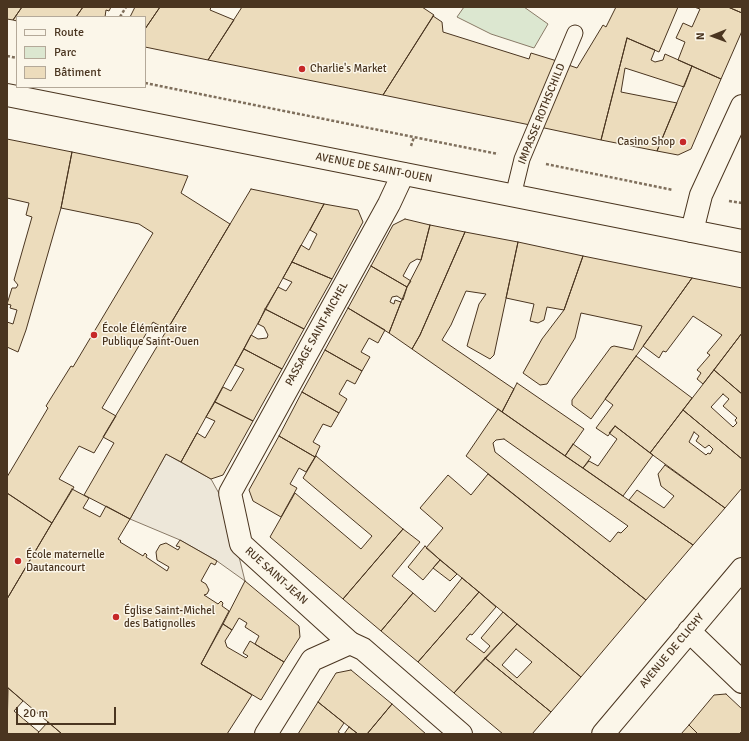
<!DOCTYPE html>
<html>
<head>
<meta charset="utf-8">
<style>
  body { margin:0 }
  #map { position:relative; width:749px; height:741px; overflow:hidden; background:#fbf6e9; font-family:Signika,sans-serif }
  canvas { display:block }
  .frame { position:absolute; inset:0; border:8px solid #4a3520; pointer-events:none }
  .legend { position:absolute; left:16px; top:16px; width:130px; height:72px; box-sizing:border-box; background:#fbf6e9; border:1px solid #b4a999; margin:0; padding:5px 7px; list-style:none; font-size:12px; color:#4a3520 }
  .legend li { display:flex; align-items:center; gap:8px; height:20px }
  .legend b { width:20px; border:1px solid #b4a999 }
  .north { position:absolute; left:693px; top:16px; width:40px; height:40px; -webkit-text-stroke:3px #fbf6e9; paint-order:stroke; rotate:269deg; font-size:11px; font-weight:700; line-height:16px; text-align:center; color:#4a3520 }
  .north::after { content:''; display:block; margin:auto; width:14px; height:18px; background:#4a3520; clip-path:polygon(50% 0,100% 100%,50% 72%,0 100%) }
  .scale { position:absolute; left:16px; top:707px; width:100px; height:18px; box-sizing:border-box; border:2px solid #4a3520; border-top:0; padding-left:5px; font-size:12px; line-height:14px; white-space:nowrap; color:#4a3520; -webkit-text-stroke:3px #fbf6e9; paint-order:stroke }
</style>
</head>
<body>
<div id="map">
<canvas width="749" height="741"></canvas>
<div class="frame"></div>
<ul class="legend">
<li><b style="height:5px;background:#fbf6e9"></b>Route</li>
<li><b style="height:11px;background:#dce7d0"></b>Parc</li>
<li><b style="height:11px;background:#ecdcbc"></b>Bâtiment</li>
</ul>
<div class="north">N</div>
<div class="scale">20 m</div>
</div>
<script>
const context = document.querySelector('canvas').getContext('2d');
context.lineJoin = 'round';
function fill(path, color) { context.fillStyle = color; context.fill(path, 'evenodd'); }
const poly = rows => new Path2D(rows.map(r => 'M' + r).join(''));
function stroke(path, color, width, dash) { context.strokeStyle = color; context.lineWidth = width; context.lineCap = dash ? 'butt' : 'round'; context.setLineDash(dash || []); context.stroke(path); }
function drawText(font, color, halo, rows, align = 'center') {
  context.font = font + ' Signika,sans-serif'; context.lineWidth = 3; context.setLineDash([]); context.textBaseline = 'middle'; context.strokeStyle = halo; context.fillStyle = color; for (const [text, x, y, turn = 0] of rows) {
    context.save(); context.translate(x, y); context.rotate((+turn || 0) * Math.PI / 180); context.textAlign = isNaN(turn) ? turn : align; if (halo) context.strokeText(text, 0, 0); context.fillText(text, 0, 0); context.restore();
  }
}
const green = poly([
  [464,7,524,7,548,24,534,48,491,34,457,17,464,7]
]);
fill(green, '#dce7d0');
stroke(green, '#887966', 1);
const parking = poly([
  [166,454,211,479,227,508,245,581,217,561,180,540,130,519,166,454]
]);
fill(parking, '#ede7d9');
stroke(parking, '#887966', 1);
const building = poly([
  [7,7,22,7,13,20,7,19,7,7],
  [22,7,83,7,76,17,17,17,17,21,13,20,22,7],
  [83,7,111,7,109,11,106,10,105,17,76,17,83,7],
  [135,7,160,7,145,29,145,17,130,17,135,7],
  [160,7,211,7,210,10,234,20,208,60,145,47,145,29,160,7],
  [242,7,422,7,434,15,383,95,208,60,242,7],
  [616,7,678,7,659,52,627,38,601,140,535,126,557,61,577,68,603,25,606,27,616,7],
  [694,7,728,7,742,13,742,31,721,79,678,60,685,42,676,38,683,23,692,27,700,9,694,7],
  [728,7,742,7,742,13,728,7],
  [433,16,442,22,443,32,529,59,531,53,557,61,535,126,383,95,433,16],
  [627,38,655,50,651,60,655,62,663,60,665,54,692,66,684,87,625,68,621,92,677,103,657,151,601,140,627,38],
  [692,66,721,79,691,149,678,155,657,151,692,66],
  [7,139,72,152,61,208,26,330,18,352,7,347,7,322,13,324,17,310,10,308,11,305,7,304,12,288,16,288,18,285,14,280,32,217,26,215,29,203,7,198,7,139],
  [72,152,188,176,181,193,230,224,167,330,153,322,102,408,116,416,94,453,79,446,59,479,74,487,52,523,7,493,7,477,48,408,46,406,71,366,73,367,153,233,139,224,61,208,72,152],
  [251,189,324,204,181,462,166,454,130,519,84,495,114,443,103,437,251,189],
  [324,204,358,210,363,222,332,279,292,262,301,245,309,250,317,234,310,230,324,204],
  [405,219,430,225,421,260,417,259,410,263,403,276,411,281,407,287,371,266,393,225,405,219],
  [430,225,465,232,420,335,412,349,389,333,407,287,421,260,430,225],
  [465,232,518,242,494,355,490,359,467,346,479,304,486,294,466,291,451,325,442,340,514,389,502,412,412,349,420,335,465,232],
  [518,242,583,256,564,310,547,307,544,320,538,323,530,321,534,304,506,298,518,242],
  [583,256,692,278,591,419,572,405,572,400,611,347,614,346,633,350,642,326,581,313,575,338,547,384,540,385,523,373,542,339,564,310,583,256],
  [292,262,332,279,304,329,265,309,278,287,286,291,292,282,283,278,292,262],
  [371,266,407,287,403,300,397,296,392,297,390,302,394,304,395,300,401,302,389,333,348,308,371,266],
  [692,278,742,288,742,333,703,384,697,379,701,373,697,370,710,355,707,353,722,335,693,316,666,352,663,351,659,358,643,346,692,278],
  [348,308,385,330,378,343,369,338,361,352,370,357,362,371,325,350,348,308],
  [265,309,304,329,282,369,244,349,251,335,258,339,267,338,268,335,264,327,258,324,265,309],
  [742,333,742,394,714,370,742,333],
  [244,349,282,369,253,421,215,402,223,387,231,391,244,369,235,365,244,349],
  [325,350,362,371,355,384,347,380,339,394,347,399,339,413,302,392,325,350],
  [636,356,692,398,650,453,615,426,608,436,596,428,613,405,605,399,636,356],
  [714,370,742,394,742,459,683,410,714,370],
  [723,394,729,399,723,406,737,418,735,420,737,423,733,427,711,407,723,394],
  [517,383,584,429,565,456,502,412,517,383],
  [302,392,339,413,331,427,323,424,313,442,320,446,315,457,279,436,302,392],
  [215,402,253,421,223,475,211,479,181,462,197,433,205,438,215,421,206,417,215,402],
  [498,409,693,545,646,600,466,456,498,409],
  [504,439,628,526,621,533,618,532,610,542,495,452,493,443,496,440,504,439],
  [683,410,742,459,742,488,725,508,650,453,683,410],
  [694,432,699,436,696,441,705,448,709,445,713,449,710,454,708,453,706,455,689,442,694,432],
  [615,426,653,455,623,496,583,468,589,461,598,466,617,439,609,433,615,426],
  [279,436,315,457,306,472,299,468,290,484,297,488,281,517,253,501,249,490,279,436],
  [573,444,591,457,583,468,565,456,573,444],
  [316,456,403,529,343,599,270,537,295,493,361,549,372,536,303,478,316,456],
  [665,465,725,508,693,545,629,500,637,490,664,508,674,496,661,486,658,474,665,465],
  [488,474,646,600,581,677,426,548,443,528,420,508,448,475,471,495,488,474],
  [72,489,89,498,83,508,100,517,106,506,130,519,118,539,121,541,120,542,143,556,145,553,147,555,146,557,167,571,169,567,157,560,156,552,160,545,166,543,178,550,180,547,176,546,180,540,217,561,215,565,211,563,201,581,206,584,209,590,207,594,204,595,218,604,221,601,223,603,222,606,229,611,201,664,252,695,227,734,62,734,7,687,7,599,72,489],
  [7,493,52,523,7,599,7,493],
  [403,529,420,542,392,576,413,593,381,631,343,599,403,529],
  [425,546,440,560,423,580,408,567,425,546],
  [440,560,457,574,450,581,433,568,440,560],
  [462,578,479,592,418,662,381,631,413,593,435,612,462,578],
  [245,581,299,626,300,637,284,662,255,644,259,636,245,627,247,623,239,618,232,630,223,624,245,581],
  [479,592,496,607,472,635,470,634,466,639,484,653,490,646,481,638,503,612,517,624,454,693,418,662,479,592],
  [223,624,232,630,225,641,227,647,246,658,248,656,243,653,250,641,284,662,261,700,201,664,223,624],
  [517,624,581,677,551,712,485,658,517,624],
  [516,649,532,662,517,678,502,665,516,649],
  [485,658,551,712,532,734,503,734,454,693,485,658],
  [351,670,392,704,367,734,358,734,318,702,336,673,351,670],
  [8,688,23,701,14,711,39,732,37,734,7,734,8,688],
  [726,694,742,709,742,731,739,734,698,734,689,725,714,695,726,694],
  [318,702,344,723,338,732,341,734,298,734,318,702],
  [392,704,426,734,367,734,392,704],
  [48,722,62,734,37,734,48,722],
  [689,725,698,734,681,734,689,725],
  [349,727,358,734,344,734,349,727]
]);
fill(building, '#ecdcbc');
stroke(building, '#4a3520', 1);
const service = poly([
  [513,196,522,159,575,33]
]);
const pedestrian = poly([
  [350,643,241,544,230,493,389,204,403,174]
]);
const minor = poly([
  [692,231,701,195,742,106],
  [689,631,742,682],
  [266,734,312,660,350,643,363,649,461,734],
  [603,734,742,569]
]);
const primary = poly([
  [7,95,742,241]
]);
stroke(service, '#4a3520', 17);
stroke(pedestrian, '#4a3520', 24);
stroke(minor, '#4a3520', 24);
stroke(primary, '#4a3520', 24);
stroke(poly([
  [120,17,126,7],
  [7,56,17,58],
  [145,83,498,154],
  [411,146,414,137],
  [546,164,673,190],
  [729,201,742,203]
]), '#7f6f5c', 2.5, [3, 2]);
stroke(service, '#fbf6e9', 15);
stroke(pedestrian, '#fbf6e9', 22);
stroke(minor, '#fbf6e9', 22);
stroke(primary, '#fbf6e9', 22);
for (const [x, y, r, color] of [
  [302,69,4,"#c62828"],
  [683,142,4,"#c62828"],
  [94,335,4,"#c62828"],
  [18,561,4,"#c62828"],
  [116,617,4,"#c62828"]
]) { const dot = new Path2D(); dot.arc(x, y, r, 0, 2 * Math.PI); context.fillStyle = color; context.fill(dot); stroke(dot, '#fbf6e9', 1.5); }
drawText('11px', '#4a3520', '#fbf6e9', [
  ["Charlie's Market",310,69],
  ["Casino Shop",675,142,"right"],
  ["École Élémentaire",102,329],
  ["Publique Saint-Ouen",102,342],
  ["École maternelle",26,555],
  ["Dautancourt",26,568],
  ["Église Saint-Michel",124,611],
  ["des Batignolles",124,624]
], 'left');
drawText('11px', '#4a3520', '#fbf6e9', [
  ["IMPASSE ROTHSCHILD",542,114,-68],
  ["AVENUE DE SAINT-OUEN",374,168,11],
  ["PASSAGE SAINT-MICHEL",317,334,-61],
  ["RUE SAINT-JEAN",276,576,42],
  ["AVENUE DE CLICHY",672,651,-50]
]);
</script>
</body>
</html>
